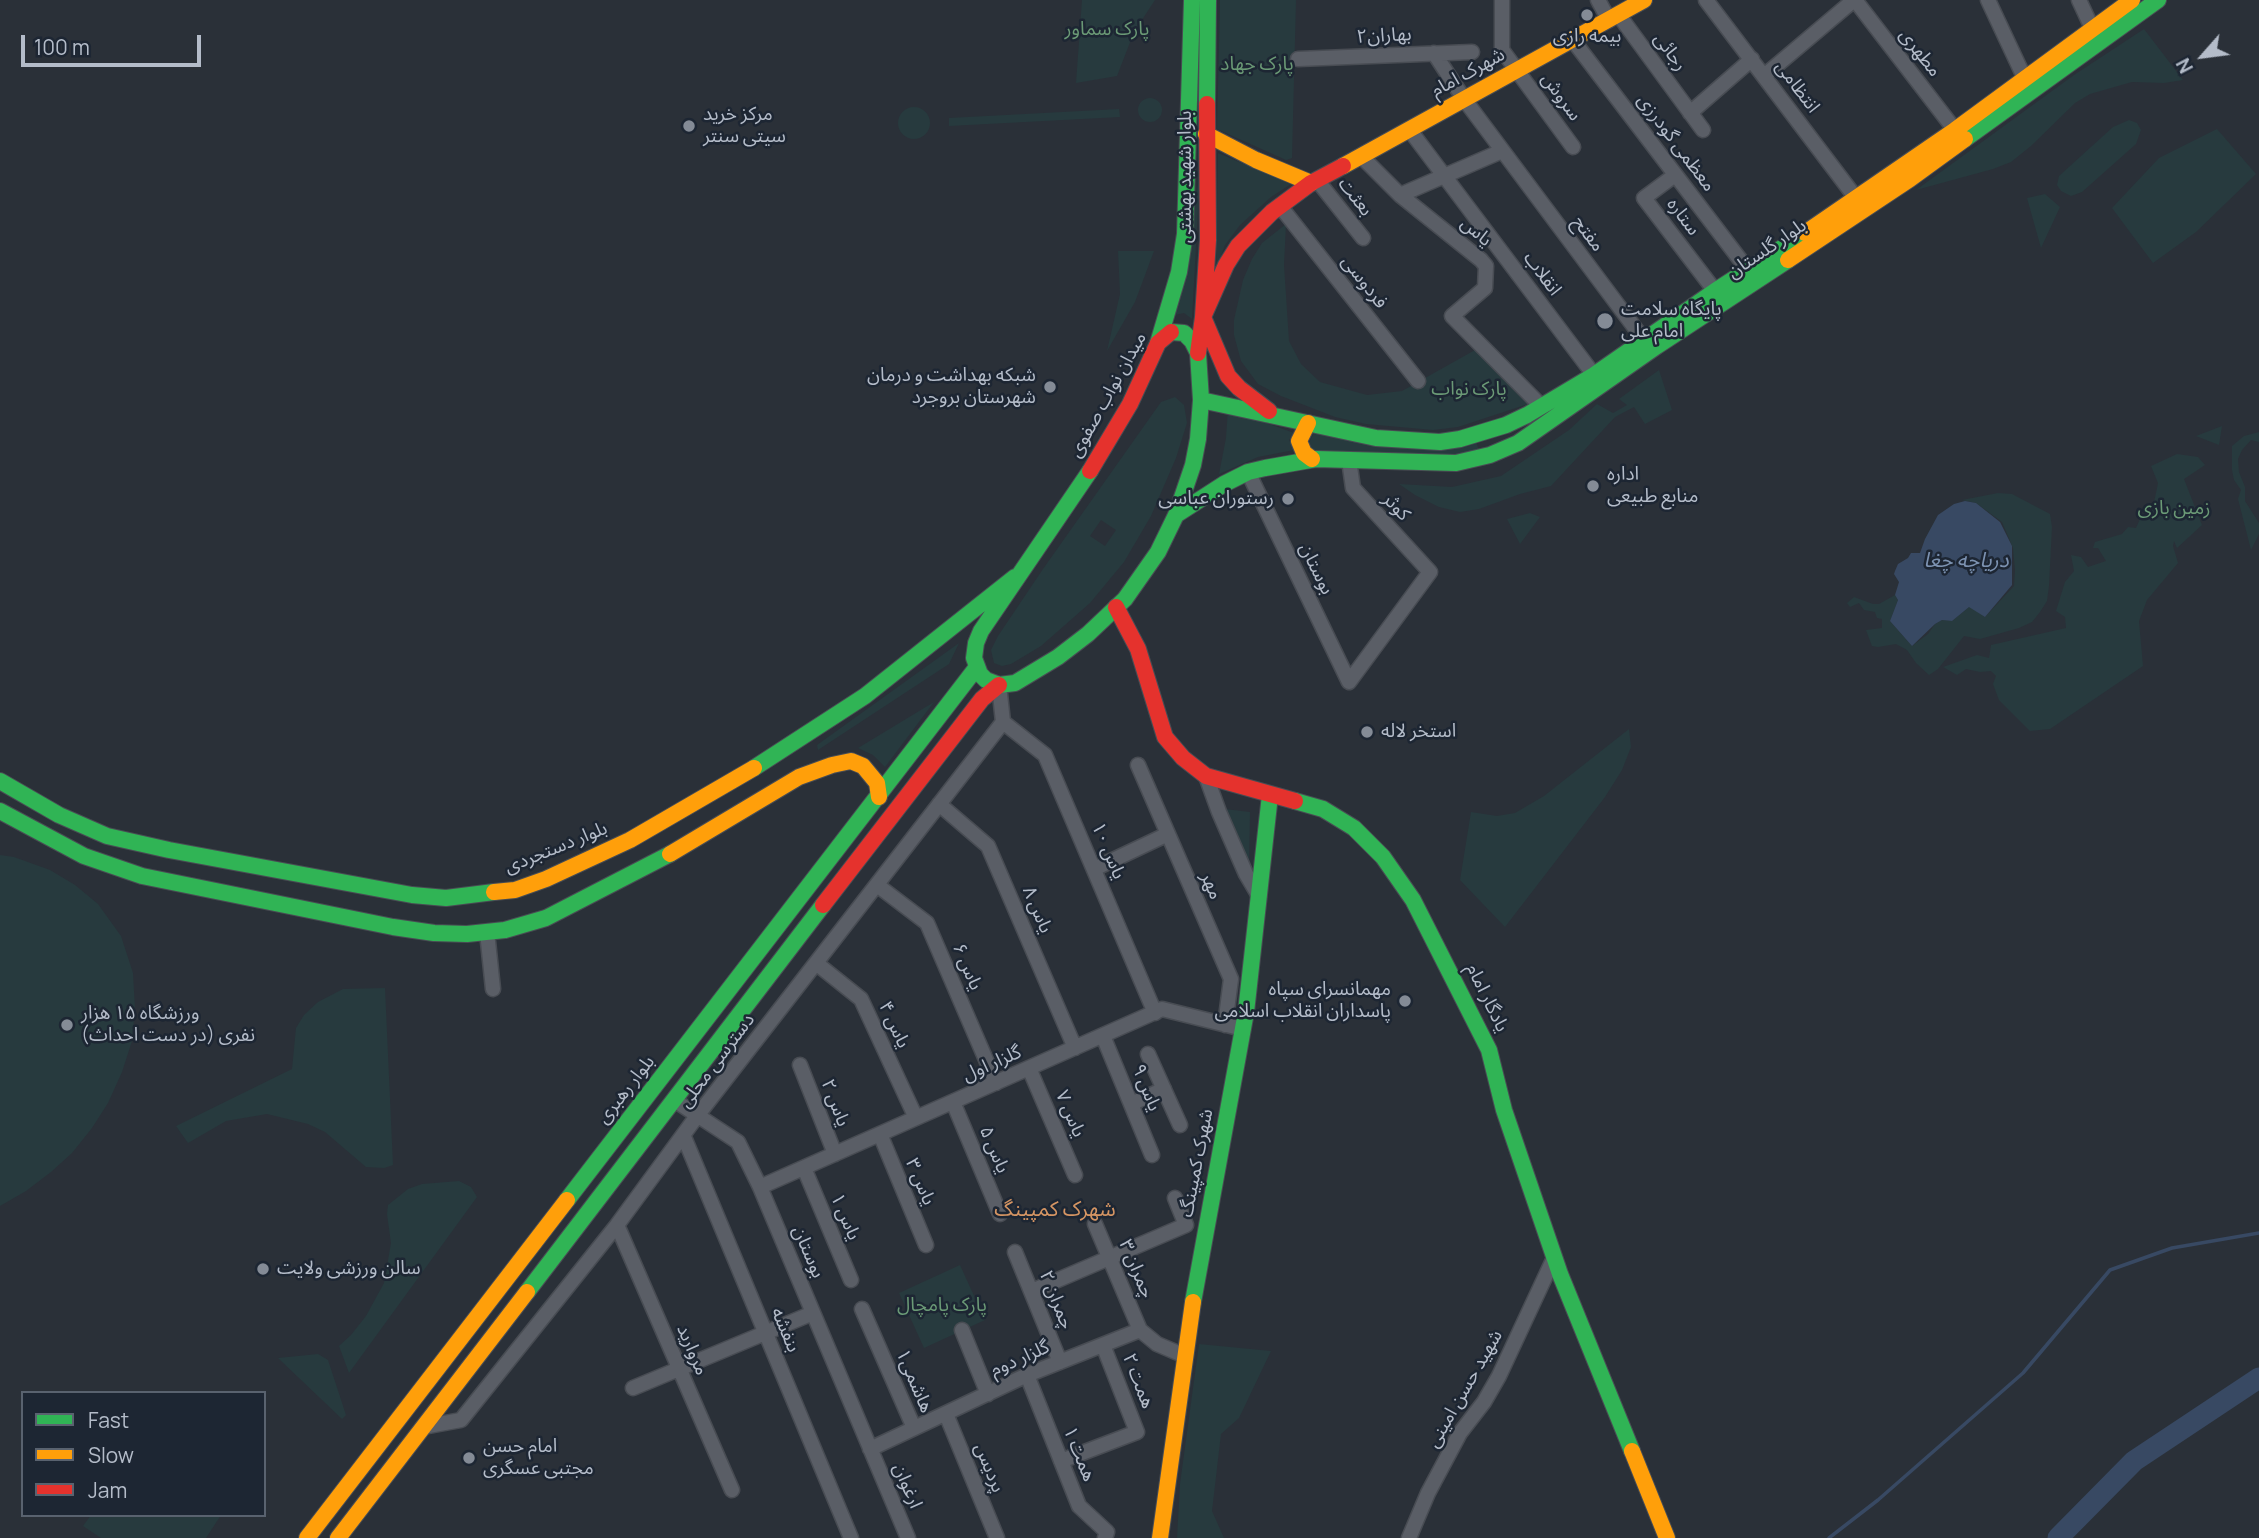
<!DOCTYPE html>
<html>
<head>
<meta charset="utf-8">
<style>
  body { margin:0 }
  #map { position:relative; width:2259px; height:1538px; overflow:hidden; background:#2a3038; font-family:Manrope,sans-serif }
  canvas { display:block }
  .legend { position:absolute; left:21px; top:1391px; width:245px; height:126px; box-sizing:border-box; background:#1d2633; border:2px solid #59626f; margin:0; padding:9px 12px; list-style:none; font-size:21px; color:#b4bcc9 }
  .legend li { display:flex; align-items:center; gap:14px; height:35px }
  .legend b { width:35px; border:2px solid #59626f }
  .north { position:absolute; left:2168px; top:21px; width:70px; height:70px; -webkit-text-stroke:5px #1d2633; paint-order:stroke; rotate:242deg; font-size:19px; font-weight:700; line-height:28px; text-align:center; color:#b4bcc9 }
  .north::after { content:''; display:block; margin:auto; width:24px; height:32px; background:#b4bcc9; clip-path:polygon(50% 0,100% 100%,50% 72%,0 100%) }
  .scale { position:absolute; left:21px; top:35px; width:180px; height:32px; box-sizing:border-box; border:4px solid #b4bcc9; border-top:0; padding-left:9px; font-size:21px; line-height:24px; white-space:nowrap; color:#b4bcc9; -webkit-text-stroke:5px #1d2633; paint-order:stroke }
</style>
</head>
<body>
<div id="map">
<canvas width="2259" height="1538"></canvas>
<ul class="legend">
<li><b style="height:9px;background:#30b455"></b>Fast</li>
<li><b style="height:9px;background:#ff9f0a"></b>Slow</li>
<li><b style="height:9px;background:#e5322d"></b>Jam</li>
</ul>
<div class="north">N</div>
<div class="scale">100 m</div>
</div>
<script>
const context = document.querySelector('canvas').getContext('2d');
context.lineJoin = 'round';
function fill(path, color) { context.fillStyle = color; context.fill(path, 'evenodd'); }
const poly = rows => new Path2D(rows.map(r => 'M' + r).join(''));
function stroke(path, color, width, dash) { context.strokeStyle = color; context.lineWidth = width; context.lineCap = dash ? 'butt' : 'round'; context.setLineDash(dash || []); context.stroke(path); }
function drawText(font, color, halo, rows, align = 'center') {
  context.font = font + ' Manrope,"Noto Sans Arabic",sans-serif'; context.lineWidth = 5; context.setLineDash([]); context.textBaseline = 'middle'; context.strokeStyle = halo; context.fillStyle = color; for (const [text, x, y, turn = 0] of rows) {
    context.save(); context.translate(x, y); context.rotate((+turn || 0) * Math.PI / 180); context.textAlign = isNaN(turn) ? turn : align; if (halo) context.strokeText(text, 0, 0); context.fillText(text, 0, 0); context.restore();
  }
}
fill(poly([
  [1082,0,1155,0,1134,32,1117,76,1076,83],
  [1220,0,1296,0,1292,158,1286,160,1217,129],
  [2144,29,2183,80,2164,83,2132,82,2090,94,2075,103,2031,146,2011,162,1993,169,1916,190,2074,75],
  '1138 110a12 12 0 1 1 24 0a12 12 0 1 1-24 0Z',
  '898 123a16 16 0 1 1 32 0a16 16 0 1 1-32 0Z',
  [1119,109,1120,117,949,126,949,118],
  [2129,120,2137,123,2141,130,2136,144,2082,192,2071,196,2061,191,2057,185,2059,176,2113,127],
  [2217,129,2256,174,2196,232,2153,263,2112,208,2159,158],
  [1218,153,1291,184,1271,197,1240,225,1225,245,1216,270],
  [1200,173,1192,319,1184,313,1175,315],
  [2045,194,2060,207,2041,248,2027,198],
  [1286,224,1284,265,1289,341,1301,364,1320,382,1367,395,1402,391,1475,350,1528,404,1458,427,1433,430,1366,424,1335,417,1281,396,1258,384,1241,361,1234,335,1234,320,1243,280,1252,259,1262,243],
  [1118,251,1154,251,1135,302,1107,351,1120,294],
  [1659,370,1672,410,1645,424,1634,407,1615,417,1551,486,1520,494,1479,509,1460,512,1439,507,1415,495,1399,484,1452,487,1501,476,1569,430,1597,404,1613,413,1627,405,1619,399],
  [1175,397,1184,405,1187,423,1176,458,1151,516,1124,562,1090,603,1041,646,1011,664,1002,666,994,663,991,650,998,636,1043,569,1161,402],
  [1101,520,1116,530,1105,546,1090,536],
  [1228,409,1294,433,1289,440,1294,450,1258,457,1219,474,1226,438],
  [2222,426,2219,445,2196,436],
  [2259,432,2259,442,2251,440,2242,450,2238,459,2239,472,2245,487,2245,501,2259,523,2259,534,2251,550,2238,499,2241,490,2234,480,2232,470,2232,446,2244,436],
  [1314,433,1476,442,1479,450,1452,456,1312,450,1309,442],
  [2177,454,2198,457,2205,465,2184,479,2202,525,2177,548,2174,541,2173,546,2178,563,2147,600,2139,621,2143,666,2050,729,2030,731,1999,700,1993,684,1996,676,1991,671,1980,672,1966,669,1957,675,1943,667,1977,655,1989,658,1991,645,2066,628,2065,617,2056,611,2065,582,2074,571,2071,555,2081,557,2088,567,2106,561,2098,548,2093,548,2095,542,2122,534,2128,527,2136,528,2140,519,2151,517,2158,483,2151,466],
  [1998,493,2012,494,2050,514,2052,527,2049,586,2047,601,2040,612,2032,622,2019,628,1980,639,1964,636,1938,669,1929,675,1916,663,1907,650,1896,644,1878,647,1872,646,1866,630,1882,628,1882,619,1877,618,1875,612,1864,610,1859,603,1850,607,1847,603,1854,597,1873,604,1879,604,1895,595,1898,600,1890,621,1912,646,1928,634,1935,624,1942,620,1952,621,1970,606,1985,617,2014,586,2015,570,2013,548,2002,522,1976,503,1962,500],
  [1530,513,1540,517,1520,544,1507,519],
  [959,643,949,664,818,750,817,745],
  [934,702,885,767,873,755,858,748],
  [1629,729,1631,747,1622,770,1605,797,1505,927,1460,880,1471,812,1497,816,1515,813,1544,796],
  [1225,809,1250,812,1249,866],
  [0,855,14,857,50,870,75,885,98,904,121,936,133,973,135,1009,132,1041,122,1072,108,1103,92,1128,72,1153,51,1172,26,1191,0,1206],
  [385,988,393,1165,384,1168,366,1167,325,1132,308,1124,267,1114,226,1121,188,1143,176,1126,292,1069,296,1028,304,1015,318,1002,343,989],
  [459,1181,471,1187,477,1197,349,1373,339,1346,351,1335,366,1316,384,1283,391,1243,387,1214,388,1205,408,1189,422,1184],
  [960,1265,985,1320,924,1348,899,1293],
  [1199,1344,1271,1351,1239,1418,1221,1434,1212,1511,1224,1538,1177,1538,1180,1484],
  [318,1354,328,1360,346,1415,342,1419,278,1358],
  [91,1515,221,1515,206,1538,101,1538,83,1526]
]), '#273a3e');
fill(poly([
  [1965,501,1976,503,2000,522,2012,546,2012,585,1985,617,1969,607,1952,621,1942,620,1935,624,1912,646,1890,621,1898,600,1895,595,1899,582,1894,574,1895,571,1898,564,1908,558,1911,553,1920,553,1925,539,1938,515,1954,504]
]), '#384963');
stroke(poly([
  [1829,1538,1878,1500,2023,1373,2110,1270,2172,1248,2259,1233]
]), '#384963', 3.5);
stroke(poly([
  [2058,1538,2134,1461,2259,1378]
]), '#384963', 21);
const street = poly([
  [1502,0,1502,50,1573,147],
  [1598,0,1609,20],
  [1706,0,1856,198],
  [1855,0,1955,130],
  [1988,0,2025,79],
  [2079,0,2092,28],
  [1618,14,1703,130],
  [1572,39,1748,270],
  [1434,53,1464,99,1644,340],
  [1298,59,1472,52],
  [1764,76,1854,0],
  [1690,113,1752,59],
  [1409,129,1594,375],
  [1361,156,1400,195,1481,260,1486,266,1485,288,1452,316,1541,406],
  [1675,175,1644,198,1715,291],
  [1317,180,1363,238],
  [1400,195,1502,151],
  [1280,206,1418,381],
  [1248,472,1349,682,1430,572,1353,488,1349,460],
  [1003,722,1045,755,1155,1013],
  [1138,765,1231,979,1225,1025],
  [1206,776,1219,812,1246,874,1259,896],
  [939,804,988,846,1075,1048],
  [1094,869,1168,834],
  [877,885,927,923,996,1083],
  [487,932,493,989],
  [816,963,861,999,916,1118],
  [1103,1036,1152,1155],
  [1148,1054,1180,1125],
  [800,1065,835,1154],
  [1029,1068,1075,1175],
  [674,1100,738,1142,760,1187,908,1538],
  [953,1102,1000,1214],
  [1131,1104,1164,1089],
  [880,1134,926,1245],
  [684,1137,851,1538],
  [804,1168,851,1280],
  [760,1187,1162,1009,1243,1029],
  [1095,1224,1140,1330],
  [617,1225,732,1490],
  [1015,1252,1060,1362],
  [1032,1291,1186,1225,1175,1198],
  [862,1309,914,1428],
  [962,1330,988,1394],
  [1027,1375,1079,1506,1107,1532,1105,1538],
  [633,1388,813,1313],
  [946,1414,997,1538],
  [423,1427,461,1420,617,1225,697,1116,1003,722,999,685],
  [870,1449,1027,1375,1140,1330,1157,1344,1185,1356],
  [1061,1461,1137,1432,1103,1345],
  [1409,1538,1428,1493,1460,1433,1484,1402,1499,1376,1554,1258]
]);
const fast = poly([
  [1207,104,1208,0],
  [1965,139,2158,0],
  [1158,343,1179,272,1185,234,1192,0],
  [1201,400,1376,438,1440,442,1460,439,1506,425,1527,415,1594,375,1715,291,1805,233],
  [1090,471,981,631,976,643,974,658,980,674,986,680,999,685,1015,683,1058,657,1088,634,1125,599,1158,552,1176,515,1193,465,1198,439,1201,400,1198,353,1192,341,1184,333,1171,332],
  [1176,515,1224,484,1248,472,1265,468,1316,459,1456,463,1490,455,1518,443,1657,346,1788,260],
  [754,768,865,696,1015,577],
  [0,781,59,815,107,836,169,850,412,895,446,898,494,892],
  [1295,801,1323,809,1354,828,1383,857,1413,900,1489,1050,1504,1110,1560,1274,1632,1451],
  [0,811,84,856,142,876,393,927,434,933,467,934,505,930,546,918,670,854],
  [567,1200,977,667],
  [527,1292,823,905],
  [1193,1302,1246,1012,1270,795]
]);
const slow = poly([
  [1206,134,1256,160,1311,183],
  [1343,166,1644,0],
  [1805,233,1955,130,2132,0],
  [1788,260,1910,179,1965,139],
  [1308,423,1299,441,1304,453,1312,459],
  [670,854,799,777,832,765,851,761,863,766,877,783,879,797],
  [494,892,515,890,546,879,630,840,754,768],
  [1632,1451,1667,1538],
  [307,1538,567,1200],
  [338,1538,527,1292],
  [1160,1538,1193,1302]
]);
const jam = poly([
  [1198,353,1203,317,1208,240,1207,104],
  [1269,411,1239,388,1228,376,1203,317,1226,265,1238,246,1272,212,1311,183,1343,166],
  [1090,471,1130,404,1158,343,1171,332],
  [1116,607,1138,649,1165,737,1183,758,1206,776,1295,801],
  [823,905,982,699,999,685]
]);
stroke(street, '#484c53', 17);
stroke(fast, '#484c53', 18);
stroke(slow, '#484c53', 18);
stroke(jam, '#484c53', 18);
stroke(street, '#5a5e66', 14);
stroke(fast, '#30b455', 16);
stroke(slow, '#ff9f0a', 16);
stroke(jam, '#e5322d', 16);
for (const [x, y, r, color] of [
  [1587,15,7,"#848b96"],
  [689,126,7,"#848b96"],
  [1605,321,9,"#848b96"],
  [1050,387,7,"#848b96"],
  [1593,486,7,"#848b96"],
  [1288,499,7,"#848b96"],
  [1367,732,7,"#848b96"],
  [1405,1001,7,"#848b96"],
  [67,1025,7,"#848b96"],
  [263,1269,7,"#848b96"],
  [469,1458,7,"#848b96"]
]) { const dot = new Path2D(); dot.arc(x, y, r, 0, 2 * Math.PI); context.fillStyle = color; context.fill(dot); stroke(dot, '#1d2633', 2.5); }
drawText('19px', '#6b9a76', '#1d2633', [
  ["پارک سماور",1107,30],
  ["پارک جهاد",1257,65],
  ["پارک نواب",1469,390],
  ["زمین بازی",2174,509],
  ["پارک پامچال",942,1306]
]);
drawText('19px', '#b4bcc9', '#1d2633', [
  ["بهاران۲",1384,36,-3],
  ["رجائی",1670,52,54],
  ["مطهری",1920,53,52],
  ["شهرک امام",1468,73,-29],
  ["انتظامی",1797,87,53],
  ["سروش",1561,97,54],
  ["معظمی گودرزی",1676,143,53],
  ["بلوار شهید بهشتی",1186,177,-90],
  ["بعثت",1355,197,52],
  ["ستاره",1683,217,53],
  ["یاس",1476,232,40],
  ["مفتح",1588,234,53],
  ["بلوار گلستان",1767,249,-34],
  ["انقلاب",1542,274,53],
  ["فردوسی",1364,282,52],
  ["میدان نواب صفوی",1108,395,-61],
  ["کوثر",1396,507,47],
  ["بوستان",1316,569,64],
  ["بلوار دستجردی",556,848,-22],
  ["یاس ۱۰",1108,851,67],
  ["مهر",1211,886,67],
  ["یاس ۸",1037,910,67],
  ["یاس ۶",967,967,67],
  ["یادگار امام",1487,998,64],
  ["یاس ۴",894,1025,65],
  ["دسترسی محلی",717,1061,-53],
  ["گلزار اول",992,1064,-24],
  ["یاس ۹",1146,1088,68],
  ["بلوار رهبری",626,1090,-52],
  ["یاس ۲",835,1103,69],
  ["یاس ۷",1070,1114,67],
  ["یاس ۵",994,1150,67],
  ["شهرک کمپینگ",1197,1163,-79],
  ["یاس ۳",920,1182,67],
  ["یاس ۱",845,1217,67],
  ["بوستان",808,1252,67],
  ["چمران ۳",1136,1269,67],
  ["چمران ۲",1056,1300,68],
  ["بنفشه",785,1330,67],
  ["مروارید",692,1350,67],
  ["گلزار دوم",1020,1359,-24],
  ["هاشمی۱",914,1381,67],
  ["همت ۲",1138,1381,69],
  ["شهید حسن امینی",1465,1389,-60],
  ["همت ۱",1079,1454,68],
  ["پردیس",989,1468,68],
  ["ارغوان",907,1486,67]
]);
drawText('19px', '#b4bcc9', '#1d2633', [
  ["بیمه رازی",1587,37,"center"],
  ["مرکز خرید",703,115],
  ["سیتی سنتر",703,137],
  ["پایگاه سلامت",1621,310],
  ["امام علی",1621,332],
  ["شبکه بهداشت و درمان",1036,376,"right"],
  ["شهرستان بروجرد",1036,398,"right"],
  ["اداره",1607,475],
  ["منابع طبیعی",1607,497],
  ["رستوران عباسی",1274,499,"right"],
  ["استخر لاله",1381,732],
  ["مهمانسرای سپاه",1391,990,"right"],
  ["پاسداران انقلاب اسلامی",1391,1012,"right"],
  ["ورزشگاه ۱۵ هزار",81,1014],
  ["نفری (در دست احداث)",81,1036],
  ["سالن ورزشی ولایت",277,1269],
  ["امام حسن",483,1447],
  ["مجتبی عسگری",483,1469]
], 'left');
drawText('italic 21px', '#7c92b1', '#1d2633', [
  ["دریاچه چغا",1966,561]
]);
drawText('21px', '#d59563', '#1d2633', [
  ["شهرک کمپینگ",1055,1210]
]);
</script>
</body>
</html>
